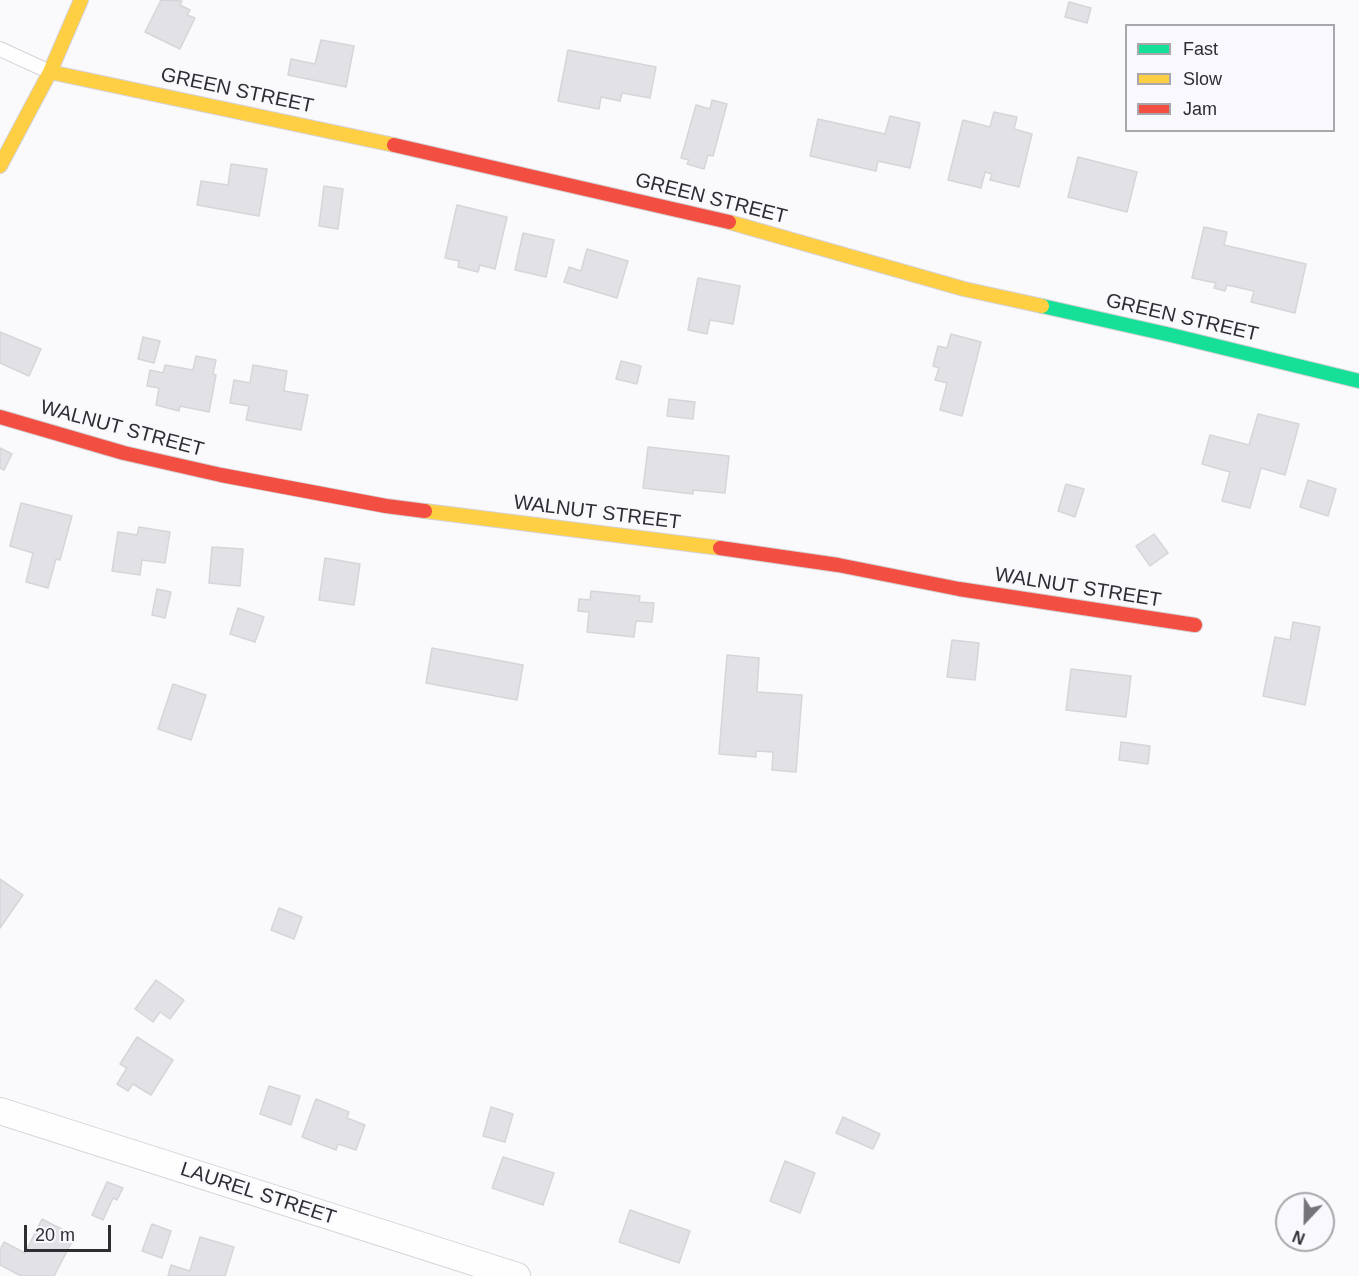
<!DOCTYPE html>
<html>
<head>
<meta charset="utf-8">
<style>
  body { margin:0 }
  #map { position:relative; width:1359px; height:1276px; overflow:hidden; background:#faf9fc; font-family:Helvetica,sans-serif }
  canvas { display:block }
  .legend { position:absolute; left:1125px; top:24px; width:210px; height:108px; box-sizing:border-box; background:#f9f8fd; border:2px solid #a8a7ac; margin:0; padding:8px 10px; list-style:none; font-size:18px; color:#2e2d32 }
  .legend li { display:flex; align-items:center; gap:12px; height:30px }
  .legend b { width:30px; border:2px solid #a8a7ac }
  .north { position:absolute; left:1275px; top:1192px; width:60px; height:60px; box-sizing:border-box; background:#f9f8fd; border:2px solid #a8a7ac; border-radius:50%; rotate:202deg; font-size:16px; font-weight:700; line-height:24px; text-align:center; color:#2e2d32 }
  .north::after { content:''; display:block; margin:auto; width:21px; height:27px; background:#757479; clip-path:polygon(50% 0,100% 100%,50% 72%,0 100%) }
  .scale { position:absolute; left:24px; top:1225px; width:87px; height:27px; box-sizing:border-box; border:3px solid #2e2d32; border-top:0; padding-left:8px; font-size:18px; line-height:21px; white-space:nowrap; color:#2e2d32; -webkit-text-stroke:4px #f9f8fd; paint-order:stroke }
</style>
</head>
<body>
<div id="map">
<canvas width="1359" height="1276"></canvas>
<ul class="legend">
<li><b style="height:8px;background:#16e098"></b>Fast</li>
<li><b style="height:8px;background:#ffcf43"></b>Slow</li>
<li><b style="height:8px;background:#f24e42"></b>Jam</li>
</ul>
<div class="north">N</div>
<div class="scale">20 m</div>
</div>
<script>
const context = document.querySelector('canvas').getContext('2d');
context.lineJoin = 'round';
function fill(path, color) { context.fillStyle = color; context.fill(path, 'evenodd'); }
const poly = rows => new Path2D(rows.map(r => 'M' + r).join(''));
function stroke(path, color, width, dash) { context.strokeStyle = color; context.lineWidth = width; context.lineCap = dash ? 'butt' : 'round'; context.setLineDash(dash || []); context.stroke(path); }
function drawText(font, color, halo, rows, align = 'center') {
  context.font = font + ' Helvetica,sans-serif'; context.lineWidth = 4.5; context.setLineDash([]); context.textBaseline = 'middle'; context.strokeStyle = halo; context.fillStyle = color; for (const [text, x, y, turn = 0] of rows) {
    context.save(); context.translate(x, y); context.rotate((+turn || 0) * Math.PI / 180); context.textAlign = isNaN(turn) ? turn : align; if (halo) context.strokeText(text, 0, 0); context.fillText(text, 0, 0); context.restore();
  }
}
const building = poly([
  [161,0,182,1,180,5,190,10,187,15,195,18,180,49,145,32,161,0],
  [1069,2,1091,8,1087,23,1065,17,1069,2],
  [321,40,354,46,346,87,288,75,291,59,315,64,321,40],
  [568,50,656,67,650,98,622,93,620,101,601,97,599,109,558,101,568,50],
  [712,100,727,104,713,156,708,155,704,169,687,164,689,160,681,158,696,105,710,109,712,100],
  [994,112,1017,117,1014,129,1032,134,1019,187,990,180,992,174,985,172,981,188,948,180,963,120,990,127,994,112],
  [890,116,920,123,910,168,878,161,876,171,810,156,818,119,885,134,890,116],
  [1078,157,1137,172,1127,212,1068,197,1078,157],
  [231,164,267,169,259,216,197,205,201,181,228,185,231,164],
  [324,186,343,189,338,229,319,226,324,186],
  [457,205,507,217,495,269,480,265,478,272,458,267,459,261,445,258,457,205],
  [1204,227,1227,232,1224,245,1306,264,1295,313,1251,302,1254,291,1227,285,1225,291,1214,288,1216,283,1192,278,1204,227],
  [523,233,554,240,546,277,515,270,523,233],
  [587,249,628,261,617,298,564,282,569,267,581,271,587,249],
  [698,278,740,286,733,324,710,320,707,334,688,330,698,278],
  [0,332,41,349,29,376,0,363,0,332],
  [951,334,981,342,962,416,940,410,947,383,935,380,939,368,933,366,938,346,947,348,951,334],
  [143,337,160,341,154,363,138,359,143,337],
  [196,356,216,360,213,374,216,375,209,412,180,406,179,411,156,405,159,388,147,386,150,370,163,373,165,365,193,370,196,356],
  [621,361,641,366,637,384,616,379,621,361],
  [253,365,287,371,284,391,308,395,301,430,246,420,249,406,230,403,234,380,250,383,253,365],
  [669,399,695,402,693,419,667,416,669,399],
  [1258,414,1299,424,1285,475,1261,468,1250,508,1222,501,1230,472,1202,464,1210,435,1249,445,1258,414],
  [648,447,729,456,725,493,693,490,693,494,643,488,648,447],
  [0,448,12,454,4,470,0,468,0,448],
  [1308,480,1336,489,1328,516,1300,507,1308,480],
  [1066,484,1084,489,1075,517,1058,511,1066,484],
  [21,503,72,516,60,560,56,559,48,588,26,582,33,553,10,546,21,503],
  [139,527,170,532,165,563,142,560,140,575,112,571,118,532,137,535,139,527],
  [1154,534,1168,553,1150,566,1136,546,1154,534],
  [212,547,243,549,240,586,209,583,212,547],
  [325,558,360,564,354,605,319,600,325,558],
  [157,589,171,592,165,618,152,615,157,589],
  [591,591,640,596,639,602,654,603,652,622,636,621,634,637,587,632,589,612,578,611,579,599,590,600,591,591],
  [238,608,264,617,255,642,230,634,238,608],
  [1293,622,1320,627,1305,705,1263,696,1275,637,1290,640,1293,622],
  [952,640,979,643,975,680,947,677,952,640],
  [432,648,523,665,517,700,426,683,432,648],
  [727,655,759,658,757,692,802,695,796,772,772,770,773,752,756,751,756,757,719,754,727,655],
  [1071,669,1131,676,1126,717,1066,710,1071,669],
  [173,684,206,695,191,740,158,729,173,684],
  [1121,742,1150,746,1148,764,1119,760,1121,742],
  [0,879,23,895,0,928,0,879],
  [279,908,302,917,294,939,271,930,279,908],
  [156,980,184,1000,170,1019,160,1012,153,1022,135,1009,156,980],
  [137,1037,173,1060,151,1095,133,1084,128,1091,117,1084,127,1068,120,1064,137,1037],
  [269,1086,300,1096,291,1125,260,1114,269,1086],
  [316,1099,349,1112,347,1118,365,1125,356,1150,338,1144,336,1150,302,1137,316,1099],
  [491,1107,513,1114,505,1142,483,1136,491,1107],
  [843,1117,880,1134,873,1149,836,1133,843,1117],
  [503,1157,554,1173,543,1205,492,1188,503,1157],
  [785,1161,815,1173,800,1213,770,1201,785,1161],
  [107,1182,123,1188,117,1200,113,1198,103,1220,92,1215,107,1182],
  [630,1210,690,1231,679,1263,619,1242,630,1210],
  [42,1219,75,1236,54,1276,21,1276,0,1265,0,1250,4,1242,25,1253,42,1219],
  [152,1224,171,1231,162,1258,142,1251,152,1224],
  [200,1237,234,1247,225,1276,168,1276,171,1265,190,1271,200,1237]
]);
fill(building, '#e2e1e5');
stroke(building, '#d6d5d9', 1.5);
const lane = poly([
  [0,49,50,72]
]);
const street = poly([
  [0,1111,517,1276]
]);
const fast = poly([
  [1042,306,1171,335,1359,381]
]);
const slow = poly([
  [50,72,394,145],
  [0,166,50,72,81,0],
  [729,222,964,289,1042,306],
  [425,511,720,548]
]);
const jam = poly([
  [394,145,729,222],
  [0,417,124,453,221,475,386,506,425,511],
  [720,548,838,565,959,589,1195,625]
]);
stroke(lane, '#d4d2d6', 16);
stroke(street, '#d4d2d6', 28);
stroke(fast, '#d4d2d6', 16);
stroke(slow, '#d4d2d6', 16);
stroke(jam, '#d4d2d6', 16);
stroke(lane, '#fefeff', 14);
stroke(street, '#fefeff', 26);
stroke(fast, '#16e098', 14);
stroke(slow, '#ffcf43', 14);
stroke(jam, '#f24e42', 14);
drawText('20px', '#2e2d32', '#f9f8fd', [
  ["GREEN STREET",237,91,12],
  ["GREEN STREET",711,199,14],
  ["GREEN STREET",1182,318,13],
  ["WALNUT STREET",122,429,15],
  ["WALNUT STREET",597,513,7],
  ["WALNUT STREET",1078,588,9],
  ["LAUREL STREET",258,1194,18]
]);
</script>
</body>
</html>
